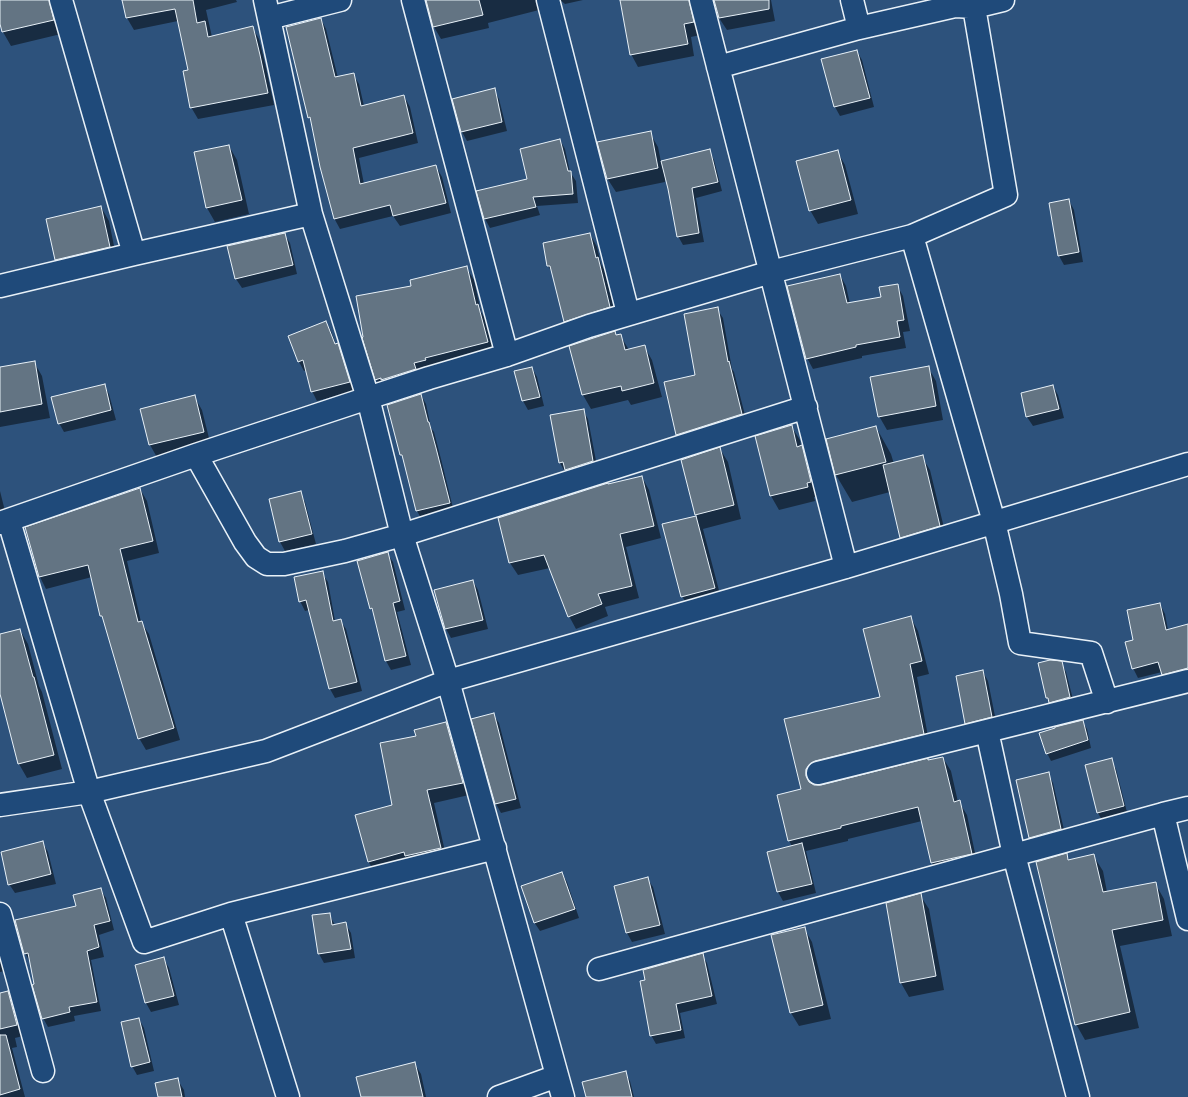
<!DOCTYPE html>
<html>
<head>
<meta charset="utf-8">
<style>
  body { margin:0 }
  canvas { display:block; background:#2d527c }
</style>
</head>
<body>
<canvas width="1188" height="1097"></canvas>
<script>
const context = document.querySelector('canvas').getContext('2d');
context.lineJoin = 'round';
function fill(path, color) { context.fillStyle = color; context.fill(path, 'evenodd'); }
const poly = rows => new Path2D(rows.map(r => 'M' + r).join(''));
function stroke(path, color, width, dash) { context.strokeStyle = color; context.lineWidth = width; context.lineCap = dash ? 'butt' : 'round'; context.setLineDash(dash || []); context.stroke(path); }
fill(poly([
  [0,0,52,0,61,34,11,46,3,32,0,20],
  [124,0,236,0,237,2,206,10,212,37,252,27,259,39,266,68,274,105,198,119,191,107,189,71,178,21,134,30,127,18],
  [427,0,583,0,565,4,560,0,553,0,543,9,488,23,489,28,441,39,434,27],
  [620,0,771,0,775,21,727,30,719,18,716,2,712,0,700,35,691,37,694,56,638,67,631,54],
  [321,19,326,29,338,78,353,74,359,84,364,106,404,96,410,107,418,143,359,158,364,184,436,166,442,177,451,213,400,226,393,216,340,229,334,218,313,124,309,117],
  [857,51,862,60,874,107,840,116,835,107],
  [494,90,499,99,507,131,467,141,462,132],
  [650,133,658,147,661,162,709,150,714,160,722,191,696,198,704,242,683,245,678,236,666,177,665,178,665,182,616,192,607,178],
  [560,140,565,149,570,172,576,181,578,203,537,206,540,215,490,228,485,219,478,191,528,180],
  [229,146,237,160,249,214,215,222,207,208,195,153],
  [837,151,845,165,858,214,818,224,810,210],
  [1069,200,1074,210,1083,262,1064,265,1059,256,1050,204],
  [101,207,109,221,117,261,64,274,56,260],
  [284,234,290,243,297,274,242,288,236,279,228,247],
  [590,234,597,247,601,264,605,271,616,319,572,334,565,321,554,275,548,266],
  [466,267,474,280,481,312,485,318,495,355,384,392,376,379,413,287],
  [840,275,846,286,850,304,882,297,897,285,903,296,910,331,903,332,906,348,862,356,862,358,813,369,807,358],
  [717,309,723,318,732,369,734,372,747,423,682,444,677,435,665,383,696,376],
  [326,322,331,331,336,345,338,345,343,354,354,391,317,401,312,391,307,370,304,371,299,362],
  [615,332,617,336,620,335,629,350,644,346,652,360,662,397,631,405,628,400,591,409,583,395,571,347],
  [34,362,42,376,50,418,0,427,0,368],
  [928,367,936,381,943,420,887,430,879,416],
  [532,368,537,377,544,406,528,410,523,401],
  [104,385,109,394,116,420,64,432,59,423],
  [1053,386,1058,395,1064,418,1033,426,1027,417],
  [421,395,426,404,431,428,434,432,441,459,454,512,422,520,417,511,405,461,401,455],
  [194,396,202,410,211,446,158,459,150,445,141,410],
  [583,410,588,419,598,471,565,472,560,463],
  [791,426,800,440,801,447,810,461,819,496,814,497,815,501,779,510,771,496,756,437],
  [876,427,891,454,894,464,922,457,930,470,947,540,909,551,901,537,890,492,852,502,836,475,827,440],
  [720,449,728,462,741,519,703,529,722,602,690,610,682,596,663,525,697,517,696,515],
  [642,477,649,490,661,538,626,547,639,598,605,607,608,616,576,629,569,616,550,568,518,575,510,563,499,518,608,485],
  [140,489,147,501,159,553,127,561,141,622,149,634,180,740,146,750,139,738,104,620,101,616,92,577,46,589,40,577],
  [0,491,5,511,0,513],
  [300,492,305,502,316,544,285,551,280,542,270,500],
  [387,553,393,562,405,610,397,612,411,665,391,670,386,661,374,615,371,608],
  [322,573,328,582,335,621,340,620,346,629,362,691,335,698,330,689,309,610,305,611,300,601],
  [473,581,478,590,488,629,451,638,446,629,436,590],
  [1160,604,1165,614,1168,630,1188,625,1188,678,1168,684,1162,672,1138,678,1133,668,1134,641],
  [911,618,918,631,929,674,917,677,930,747,817,777,813,783,813,785,821,786,943,758,951,771,958,802,959,802,967,815,978,867,940,876,932,863,922,821,848,839,848,841,806,851,816,893,783,901,778,892,792,847,789,840,802,790,785,720,881,697],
  [20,630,28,644,39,686,42,692,62,769,27,778,19,764,0,689,0,635],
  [1061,662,1066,672,1075,707,1055,712,1047,698],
  [983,672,988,681,997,726,971,732,966,723],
  [493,714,499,723,521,808,501,813,496,804,473,720],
  [1082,721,1087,729,1091,748,1051,761,1047,753],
  [446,723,453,735,469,795,434,803,447,860,376,874,368,861,393,806,417,737],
  [1111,760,1116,769,1128,816,1103,822,1098,813,1086,766],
  [1048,773,1053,783,1066,838,1035,847,1030,837],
  [43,843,48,852,56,884,15,893,9,884],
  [1066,855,1070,861,1093,855,1103,871,1107,892,1155,883,1164,899,1172,936,1120,946,1139,1028,1085,1040,1076,1024],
  [562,873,567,882,579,918,540,931,534,922],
  [647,878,653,887,665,934,632,942,627,933,615,887],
  [100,889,106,898,114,930,99,935,104,957,91,960,101,1011,74,1016,75,1021,48,1027,43,1018,30,962,25,953,77,907],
  [920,895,929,909,944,990,909,997,901,983],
  [329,914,335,925,345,923,351,933,355,958,324,963,319,954],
  [804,928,812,942,831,1019,799,1026,791,1013],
  [0,951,5,971,0,972],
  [702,955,707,963,717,1004,680,1013,685,1038,656,1044,651,1035],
  [164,959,169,968,179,1005,151,1012,146,1003,136,966],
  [8,992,14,1004,23,1036,15,1038,17,1047,12,1048,25,1097,0,1097,0,994],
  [139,1019,144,1028,154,1071,137,1075,132,1066],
  [414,1063,421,1074,426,1097,362,1097],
  [625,1072,630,1081,634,1097,587,1097],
  [177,1079,184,1090,185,1097,159,1097]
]), '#0007');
const building = poly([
  [0,0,49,0,54,20,2,32,0,24,0,0],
  [122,0,193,0,197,23,205,21,208,37,253,26,260,55,268,93,190,108,183,71,188,70,175,9,126,18,122,0],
  [426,0,479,0,483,15,433,27,426,0],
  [620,0,689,0,694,22,684,24,688,44,630,55,620,0],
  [714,0,769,0,769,9,719,18,714,0],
  [321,18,335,77,354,73,361,106,404,95,413,133,353,148,360,184,436,165,446,203,393,216,390,205,334,219,320,167,310,117,308,118,286,27,321,18],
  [857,50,870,98,834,107,821,59,857,50],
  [495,88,502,122,461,132,452,99,495,88],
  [651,131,658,168,607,179,597,142,651,131],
  [560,139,568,171,571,171,573,194,533,197,536,207,484,219,476,191,527,179,520,149,560,139],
  [229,145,242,200,206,208,194,152,229,145],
  [710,149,718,182,692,188,699,233,677,237,668,189,661,161,710,149],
  [838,150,851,200,809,211,796,161,838,150],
  [1069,199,1079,252,1058,256,1049,203,1069,199],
  [101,206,110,247,55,260,46,219,101,206],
  [285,233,293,265,235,279,227,246,285,233],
  [590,233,596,258,598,257,610,307,564,322,550,266,547,266,543,243,590,233],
  [467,266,476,305,478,304,488,342,425,358,426,360,414,363,416,369,381,380,381,378,375,380,362,338,363,337,356,296,411,286,410,280,467,266],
  [840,274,847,303,881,297,879,287,898,284,904,320,897,321,900,337,856,345,856,347,806,359,787,286,840,274],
  [718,307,728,362,729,361,742,414,676,435,664,382,695,375,684,314,718,307],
  [326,321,335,344,338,343,350,382,311,392,303,360,298,362,288,336,326,321],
  [615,331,616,335,621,334,625,350,645,345,654,383,622,391,621,386,582,395,569,346,615,331],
  [35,361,42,404,0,412,0,367,35,361],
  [929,366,936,406,878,417,870,377,929,366],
  [532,367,540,397,522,401,514,371,532,367],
  [105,384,111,410,58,424,51,397,105,384],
  [1053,385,1059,409,1026,417,1021,393,1053,385],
  [421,394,428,422,429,422,436,448,450,503,416,511,402,455,400,455,387,405,421,394],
  [195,395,204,432,149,445,140,409,195,395],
  [584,409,593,461,565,470,563,462,559,463,550,415,584,409],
  [792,425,797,447,802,445,811,482,807,483,808,487,770,496,755,436,792,425],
  [876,426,886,462,835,475,826,439,876,426],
  [720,447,734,505,695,515,681,460,720,447],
  [923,455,940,526,900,538,883,465,923,455],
  [642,476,654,526,620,534,632,586,598,594,602,604,568,617,544,555,509,563,498,518,608,483,608,484,642,476],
  [140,488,153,541,120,549,138,622,142,621,174,728,138,739,102,616,100,616,88,565,39,577,25,527,140,488],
  [301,491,312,534,279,542,269,499,301,491],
  [696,516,715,588,681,597,662,524,696,516],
  [388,552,400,601,393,603,406,656,385,661,372,608,370,609,357,561,388,552],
  [323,571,333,621,341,619,357,682,329,689,306,600,299,602,294,577,323,571],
  [473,580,483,620,445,629,434,590,473,580],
  [1160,603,1166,630,1188,624,1188,668,1162,675,1158,662,1132,669,1125,642,1133,640,1127,610,1160,603],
  [911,616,922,661,910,664,924,734,815,761,810,764,806,769,806,776,809,782,814,785,821,785,928,758,928,760,943,757,954,802,960,800,972,854,931,863,918,807,841,826,841,828,788,841,777,795,801,789,784,719,880,697,863,629,911,616],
  [20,629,33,677,34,677,54,755,18,764,0,694,0,634,20,629],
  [1050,660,1062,661,1070,697,1049,703,1048,698,1046,698,1038,663,1050,660],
  [983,670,992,717,965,724,956,676,983,670],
  [494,713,516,799,495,804,471,719,494,713],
  [1083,720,1088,740,1046,754,1039,733,1055,728,1055,727,1083,720],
  [446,722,463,783,427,790,441,848,405,856,404,852,368,862,355,815,392,805,380,743,416,736,414,730,446,722],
  [1112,758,1124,806,1097,813,1085,765,1112,758],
  [1049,772,1061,829,1029,838,1016,780,1049,772],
  [43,841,51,874,8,885,1,852,43,841],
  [802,843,812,884,777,892,767,852,802,843],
  [1067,853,1068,860,1094,854,1103,892,1156,882,1163,920,1112,930,1130,1012,1075,1025,1036,862,1067,853],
  [562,872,575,909,534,923,521,886,562,872],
  [648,877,660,925,626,933,614,886,648,877],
  [101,888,110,921,94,925,99,947,87,951,97,1002,69,1007,70,1012,42,1019,32,985,34,984,28,953,24,954,15,920,76,906,73,895,101,888],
  [921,893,936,976,900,983,886,903,921,893],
  [330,913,332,925,346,922,351,949,318,954,312,915,330,913],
  [805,927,823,1005,790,1013,771,935,805,927],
  [703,953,712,996,676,1004,681,1030,650,1036,640,981,645,980,643,970,703,953],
  [164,957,174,996,145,1003,135,965,164,957],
  [8,991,17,1025,0,1029,0,993,8,991],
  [139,1018,150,1062,131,1067,121,1022,139,1018],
  [0,1035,6,1035,20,1089,0,1095,0,1035],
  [415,1062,423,1097,361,1097,356,1077,415,1062],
  [626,1071,632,1097,586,1097,582,1082,626,1071],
  [178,1078,182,1097,158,1097,155,1083,178,1078]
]);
fill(building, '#637483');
stroke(building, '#e8f1f8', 1);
const minor = poly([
  [61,0,134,254],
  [265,0,311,214,368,398,402,535,448,681,563,1097],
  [413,0,507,355],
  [548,0,628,313],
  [701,0,846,567],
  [852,0,859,28],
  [269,18,340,0],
  [718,67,859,28,955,6,974,7,1003,0],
  [912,236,994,522,1011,594,1020,643,1091,653,1107,702],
  [0,286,134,254,311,214],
  [196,455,245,542,256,557,267,564,284,564,345,551,402,535,806,407],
  [9,521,89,792,144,942,231,914,288,1097],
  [0,523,196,455,368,398,429,378,507,355,589,326,771,272,912,236,1006,195,974,7],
  [987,731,1014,855,1078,1097],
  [818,773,1188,681],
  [0,805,89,792,266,751,448,681,846,567,1188,464],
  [1163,814,1188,919],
  [0,914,43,1071],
  [231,914,495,848],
  [599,969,1163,814,1188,808],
  [499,1097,557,1076]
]);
stroke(minor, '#e8f1f8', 25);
stroke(minor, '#1f4a7a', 22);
</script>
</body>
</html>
